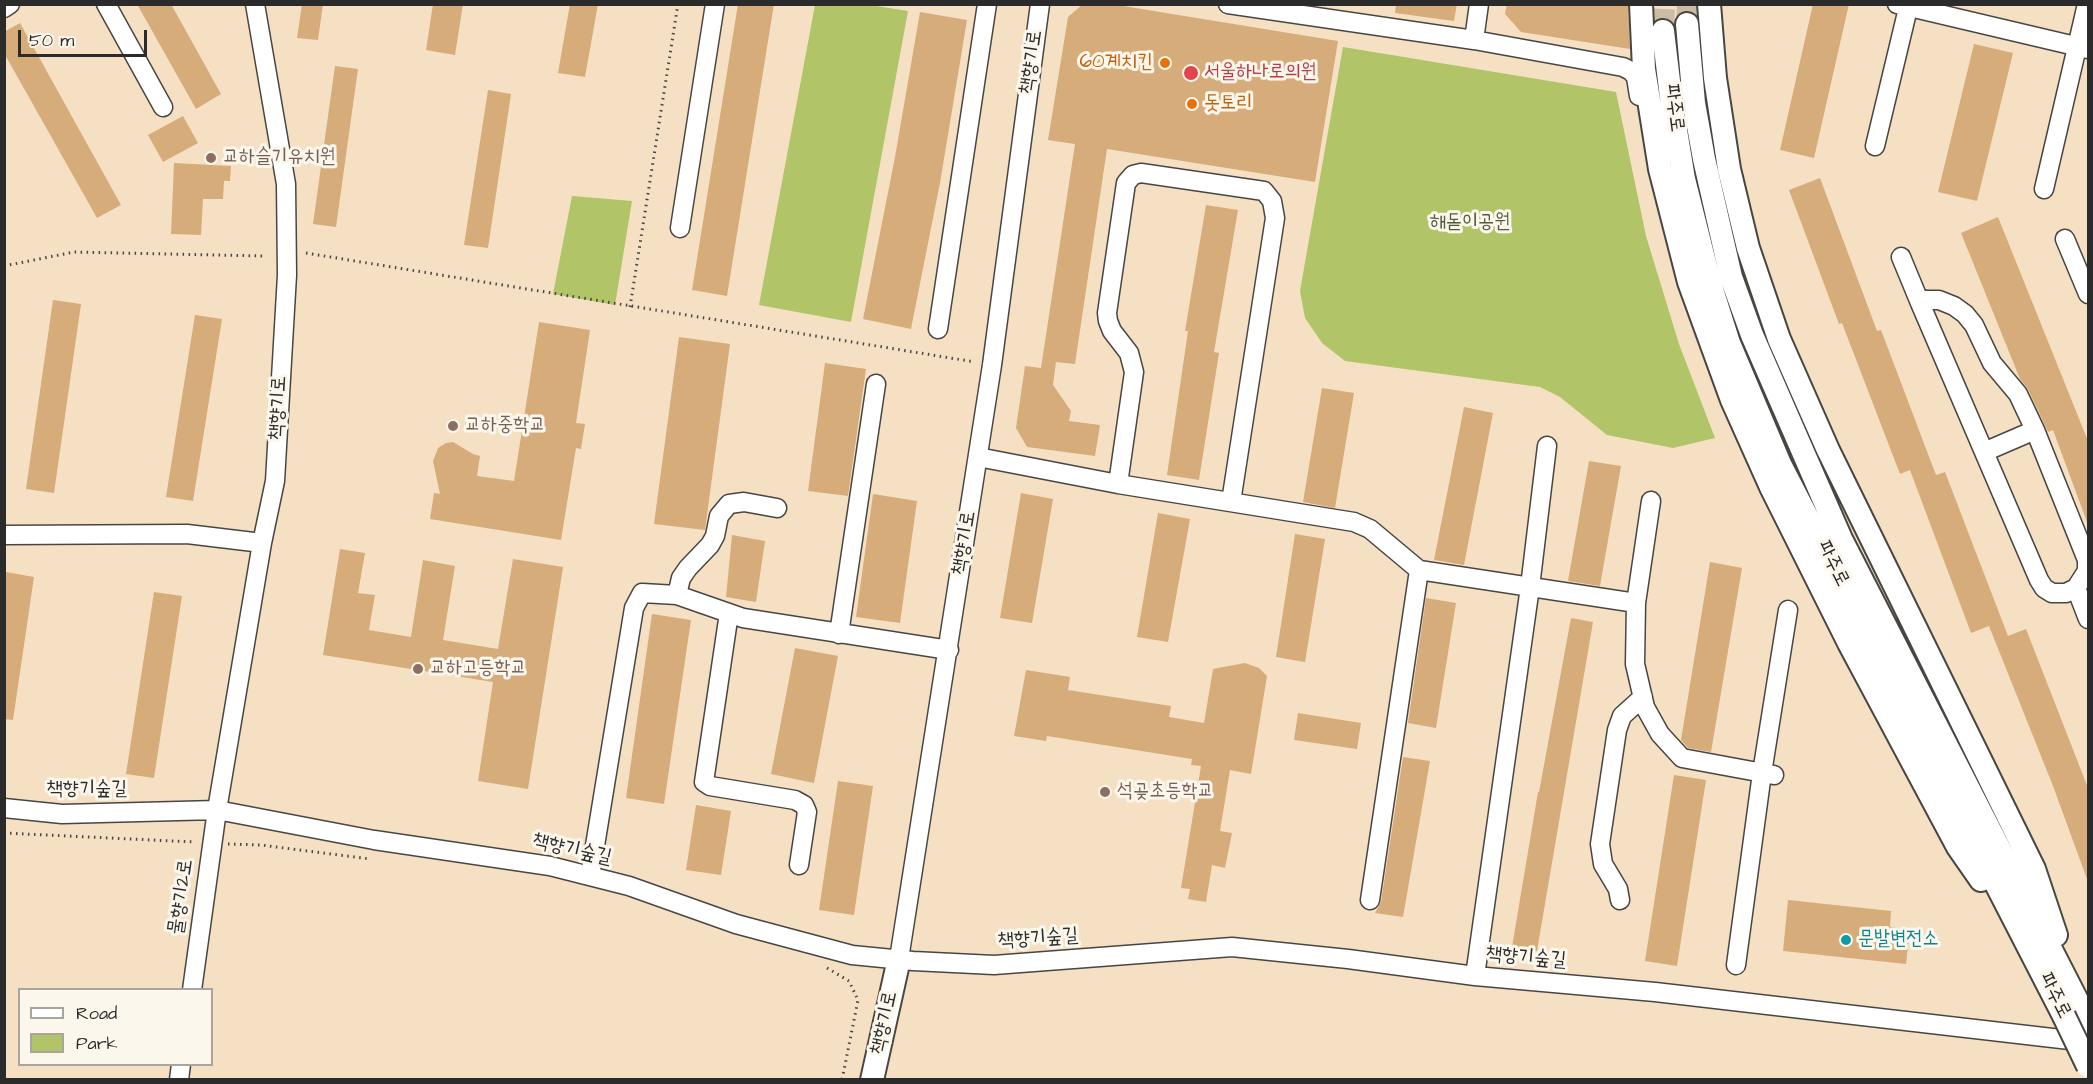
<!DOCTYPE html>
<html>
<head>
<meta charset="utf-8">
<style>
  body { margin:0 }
  #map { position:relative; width:2093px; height:1084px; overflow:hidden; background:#f5e0c4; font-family:"Architects Daughter",sans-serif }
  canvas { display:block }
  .frame { position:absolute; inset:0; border:6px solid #2b2b2b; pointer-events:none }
  .legend { position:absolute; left:18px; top:988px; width:195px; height:78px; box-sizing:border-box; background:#fbf7ec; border:2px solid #a8a59f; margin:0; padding:8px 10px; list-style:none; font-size:18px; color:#2b2b2b }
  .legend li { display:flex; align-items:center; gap:12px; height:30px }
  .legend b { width:30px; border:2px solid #a8a59f }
  .scale { position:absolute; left:18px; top:30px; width:129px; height:27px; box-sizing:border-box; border:3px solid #2b2b2b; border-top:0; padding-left:8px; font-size:18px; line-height:21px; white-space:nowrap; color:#2b2b2b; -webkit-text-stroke:4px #fbf7ec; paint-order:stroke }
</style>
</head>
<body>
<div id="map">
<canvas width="2093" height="1084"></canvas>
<div class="frame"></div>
<ul class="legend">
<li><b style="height:8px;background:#fff"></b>Road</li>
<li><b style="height:16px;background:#b1c467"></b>Park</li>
</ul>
<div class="scale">50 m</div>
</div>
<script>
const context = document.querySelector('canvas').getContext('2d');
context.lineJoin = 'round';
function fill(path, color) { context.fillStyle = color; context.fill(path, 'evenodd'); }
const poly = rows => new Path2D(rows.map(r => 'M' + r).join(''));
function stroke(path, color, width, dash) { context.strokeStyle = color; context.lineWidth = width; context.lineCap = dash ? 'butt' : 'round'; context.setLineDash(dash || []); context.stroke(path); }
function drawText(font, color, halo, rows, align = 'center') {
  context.font = font + ' "Architects Daughter","Poor Story",sans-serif'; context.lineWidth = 6; context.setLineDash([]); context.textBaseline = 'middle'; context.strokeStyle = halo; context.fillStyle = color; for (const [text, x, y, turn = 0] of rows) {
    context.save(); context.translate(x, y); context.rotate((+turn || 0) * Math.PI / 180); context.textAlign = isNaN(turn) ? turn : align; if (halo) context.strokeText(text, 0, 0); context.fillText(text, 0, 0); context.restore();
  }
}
fill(poly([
  [815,5,870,5,908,11,851,322,759,305],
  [1343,47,1616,92,1646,236,1679,344,1715,438,1673,448,1607,435,1560,397,1540,387,1345,361,1322,343,1305,318,1300,291],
  [572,196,632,201,615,305,553,294]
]), '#b1c467');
fill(poly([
  [137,4,171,4,221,94,196,109],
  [302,4,323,4,318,40,297,38],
  [433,4,463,4,455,55,426,50],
  [570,4,598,4,585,77,558,73],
  [738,4,774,4,727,296,692,290],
  [1083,4,1111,4,1338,41,1315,182,1107,149,1075,364,1056,362,1053,385,1071,411,1069,421,1100,425,1095,456,1027,447,1016,428,1025,366,1041,368,1075,144,1048,140,1068,17],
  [1396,4,1457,4,1454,21,1395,13],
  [1507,4,1628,4,1630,49,1521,32,1505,14],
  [1813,4,1849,4,1814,158,1780,150],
  [920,12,967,20,940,183,911,329,863,319,895,157],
  [20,23,121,205,97,218,4,53,4,32],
  [1974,44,2013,53,1977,201,1938,192],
  [335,66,358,69,336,227,313,224],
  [488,90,511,94,488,248,464,245],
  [183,116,198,143,163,162,148,135],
  [174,163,231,166,230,181,224,181,223,199,203,199,201,235,171,234],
  [1820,178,1877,331,1881,330,1936,475,1945,472,2008,636,2026,629,2088,788,2088,879,2087,879,2053,786,1989,626,1971,633,1910,470,1900,474,1842,323,1839,324,1789,190],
  [1206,205,1238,210,1214,352,1219,353,1199,480,1167,475,1188,331,1185,331],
  [1998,217,2088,441,2088,522,2087,522,2053,430,2048,432,2028,389,2020,379,1961,233],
  [53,300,81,304,54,493,26,489],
  [195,315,222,319,193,501,166,497],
  [539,322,590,330,576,423,585,424,581,449,576,448,561,540,430,519,434,493,440,494,433,461,438,448,446,443,453,442,473,454,480,456,477,476,514,481],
  [679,337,730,344,705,530,654,524],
  [825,363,866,369,848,496,808,491],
  [1322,388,1354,393,1335,508,1303,502],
  [1464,407,1493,413,1464,565,1434,560],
  [1589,461,1621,466,1600,586,1568,581],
  [1021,493,1053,499,1032,623,1000,618],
  [873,494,917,501,900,623,856,617],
  [1158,513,1190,519,1168,642,1137,637],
  [1295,534,1325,539,1305,662,1276,657],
  [732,535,765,541,756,602,726,597],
  [340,549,365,553,358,593,375,595,369,630,411,637,423,560,455,566,443,640,498,649,513,559,563,567,528,789,478,781,493,682,323,655],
  [1710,562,1742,568,1711,752,1688,748,1681,740],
  [6,572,34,577,13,720,4,719,4,583],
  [154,592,182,596,154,778,126,774],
  [1426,598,1456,603,1436,728,1408,723],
  [652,614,691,620,664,804,626,798],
  [1571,618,1593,622,1537,951,1512,947,1538,792,1539,792],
  [795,648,838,656,814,783,771,774],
  [1245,663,1259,668,1267,676,1251,774,1230,770,1220,831,1232,833,1225,868,1212,865,1206,902,1188,899,1190,889,1181,888,1201,766,1191,765,1192,759,1047,736,1046,741,1014,736,1026,670,1070,677,1068,690,1171,706,1169,717,1204,723,1213,669],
  [1298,713,1361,723,1357,749,1294,740],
  [1403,757,1430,761,1403,917,1375,913,1381,902],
  [1674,775,1706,780,1677,966,1645,961],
  [838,781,873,786,854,915,819,910],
  [696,805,731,811,721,875,686,870],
  [1788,900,1891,911,1890,927,1910,929,1906,964,1783,951]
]), '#d7ac7b');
stroke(poly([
  [1687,24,1688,4],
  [1663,31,1664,4]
]), '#cdbca5', 22, [22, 11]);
const minor = poly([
  [106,4,163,107],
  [1228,4,1474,40,1623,67,1631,71,1636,77,1639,96],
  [1897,4,2088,49],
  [4,8,10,4],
  [1474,40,1479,4],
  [1875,146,1909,4],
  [2044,189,2087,4],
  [680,228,715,4],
  [2065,239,2088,294],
  [1901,257,1920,303],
  [1926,300,1939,300,1954,306,1965,314,1974,325,1992,363,2018,394,2035,430,2087,560,2087,571,2076,588,2066,593,2052,593,2044,588,2039,580,1920,303,1926,300],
  [938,329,987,4],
  [1984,452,2035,430],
  [978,457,1118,484,1354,522,1370,529,1419,570,1636,603,1635,664,1645,707,1660,734,1682,758,1774,775],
  [1118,484,1134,372,1129,353,1112,331,1108,321,1107,313,1126,183,1133,175,1141,173,1264,191,1272,201,1275,218,1231,502],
  [4,535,187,534,262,543],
  [2076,588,2088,619],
  [677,595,681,578,688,568,710,545,715,536,719,516,729,504,744,502,777,508],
  [1636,603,1651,501],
  [729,613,704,782,710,786,795,800,804,805,807,812,799,865],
  [839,634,876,384],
  [4,808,62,814,217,810,374,840,550,866,629,886,736,924,852,955,913,961,994,965,1232,947,1348,959,1475,976,1655,992,2087,1042],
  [590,876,634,608,642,593,677,595,743,618,949,650],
  [1370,900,1419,570],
  [1620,900,1618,889,1603,864,1600,844,1617,730,1622,716,1643,697],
  [899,959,992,365,1040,4],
  [1736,965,1762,773,1788,610],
  [1475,976,1530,587,1547,446],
  [192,990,217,810,262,543,275,481,287,275,286,184,255,4],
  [179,1080,181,1064]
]);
const major = poly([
  [1641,4,1644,69,1660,169,1689,282,1732,400,1771,487,1849,643,1958,847,1981,880],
  [1709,4,1715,78,1729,169,1748,248,1779,339,1828,450,2034,869,2056,935],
  [1687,24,1694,103,1704,159,1731,277,1752,335,1841,539,2088,1022],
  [1663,31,1672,106,1684,179,1710,283,1729,343,1780,464,2064,1016],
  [872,1080,899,959]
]);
stroke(minor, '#494642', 21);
stroke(major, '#494642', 26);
stroke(poly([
  [306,253,975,362],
  [4,266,74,252,265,256],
  [630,307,678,4],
  [4,833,194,842],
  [228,844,261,845,370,859],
  [827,968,849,981,858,1000,842,1080]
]), '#494642', 3, [1.5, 4.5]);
stroke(minor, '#fff', 18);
stroke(major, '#fff', 22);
const majorBridge = poly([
  [2064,1016,2088,1066]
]);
stroke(majorBridge, '#494642', 26, []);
stroke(majorBridge, '#fff', 22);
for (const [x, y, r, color] of [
  [1165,63,6,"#e8710a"],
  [1191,73,8,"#e0444e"],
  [1192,104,6,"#e8710a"],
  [211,158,6,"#8d6e63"],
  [453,426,6,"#8d6e63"],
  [418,669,6,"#8d6e63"],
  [1105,792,6,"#8d6e63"],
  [1846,940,6,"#0f9aa8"]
]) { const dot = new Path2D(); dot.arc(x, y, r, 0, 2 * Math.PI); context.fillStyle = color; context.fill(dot); stroke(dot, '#fbf7ec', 2); }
drawText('20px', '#2b2b2b', '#fbf7ec', [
  ["책향기로",1032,62,-82],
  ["파주로",1673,108,82],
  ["책향기로",279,408,-87],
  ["책향기로",965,543,-81],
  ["파주로",1832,564,63],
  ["책향기숲길",87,790],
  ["책향기숲길",572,850,13],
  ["물향기2로",182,897,-82],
  ["책향기숲길",1038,939,-4],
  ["책향기숲길",1526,958,5],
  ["파주로",2054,996,63],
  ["책향기로",885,1023,-78]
]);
drawText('20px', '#c56008', '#fbf7ec', [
  ["60계치킨",1153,63],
  ["돗토리",1204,104,"left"]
], 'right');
drawText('20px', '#be3a42', '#fbf7ec', [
  ["서울하나로의원",1204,73]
], 'left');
drawText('20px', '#785e54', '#fbf7ec', [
  ["교하슬기유치원",223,158],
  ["교하중학교",465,426],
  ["교하고등학교",430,669],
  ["석곶초등학교",1117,792]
], 'left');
drawText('20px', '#53593d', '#fbf7ec', [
  ["해돋이공원",1470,223]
]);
drawText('20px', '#0d838f', '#fbf7ec', [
  ["문발변전소",1858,940]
], 'left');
</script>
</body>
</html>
